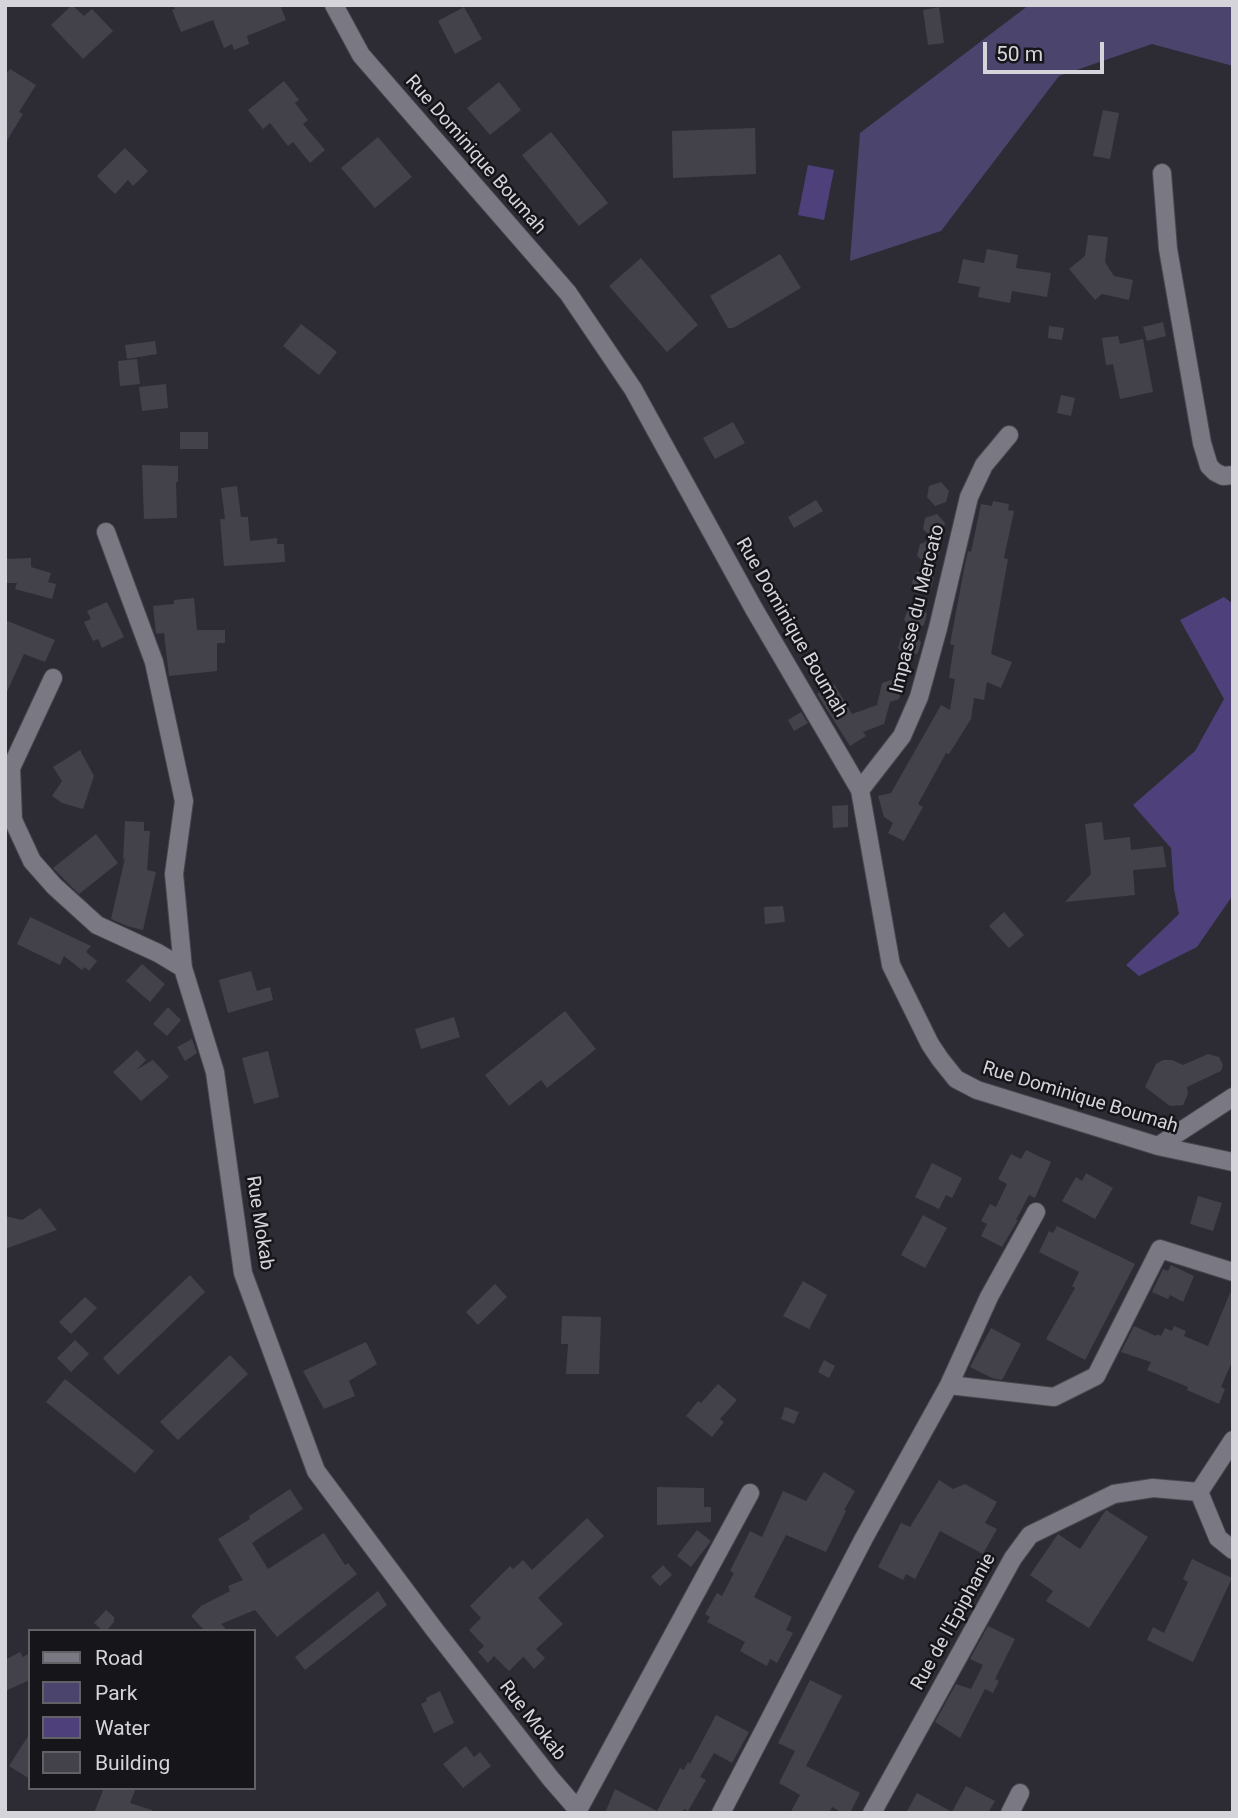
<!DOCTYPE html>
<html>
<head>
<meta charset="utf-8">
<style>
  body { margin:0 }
  #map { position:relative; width:1238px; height:1818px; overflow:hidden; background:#2d2c35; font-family:Roboto,sans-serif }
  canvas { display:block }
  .frame { position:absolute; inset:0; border:7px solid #d5d4da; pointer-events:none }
  .legend { position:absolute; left:28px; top:1629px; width:228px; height:161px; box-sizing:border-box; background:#161519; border:2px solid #626166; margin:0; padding:9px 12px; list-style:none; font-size:21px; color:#d5d4da }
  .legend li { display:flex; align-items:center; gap:14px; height:35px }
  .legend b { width:35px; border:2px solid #626166 }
  .scale { position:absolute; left:983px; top:42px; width:121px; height:32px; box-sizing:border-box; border:4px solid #d5d4da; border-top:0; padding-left:9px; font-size:21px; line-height:24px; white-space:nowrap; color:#d5d4da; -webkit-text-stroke:5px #161519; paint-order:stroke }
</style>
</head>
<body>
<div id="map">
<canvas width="1238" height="1818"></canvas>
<div class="frame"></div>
<ul class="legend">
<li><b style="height:9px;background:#7a7983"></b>Road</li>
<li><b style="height:19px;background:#4b446d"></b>Park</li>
<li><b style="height:19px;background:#4d407b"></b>Water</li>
<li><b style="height:19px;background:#43424b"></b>Building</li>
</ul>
<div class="scale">50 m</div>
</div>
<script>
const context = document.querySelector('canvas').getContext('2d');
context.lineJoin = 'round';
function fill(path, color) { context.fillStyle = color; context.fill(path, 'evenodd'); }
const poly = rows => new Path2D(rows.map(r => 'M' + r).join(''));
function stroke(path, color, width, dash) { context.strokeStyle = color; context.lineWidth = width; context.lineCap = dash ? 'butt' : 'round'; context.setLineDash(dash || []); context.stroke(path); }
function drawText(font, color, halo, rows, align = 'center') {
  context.font = font + ' Roboto,sans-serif'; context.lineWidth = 5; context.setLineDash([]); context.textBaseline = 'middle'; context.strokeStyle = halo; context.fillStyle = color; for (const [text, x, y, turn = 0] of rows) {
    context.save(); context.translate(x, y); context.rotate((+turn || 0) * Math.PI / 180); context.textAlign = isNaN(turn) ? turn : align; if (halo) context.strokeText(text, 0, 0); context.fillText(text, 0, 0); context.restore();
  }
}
fill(poly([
  [1029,5,1233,5,1233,66,1152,44,1059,76,941,231,850,261,860,133]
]), '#4b446d');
fill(poly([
  [808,165,834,170,824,220,798,215],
  [1224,597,1233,604,1233,895,1197,947,1139,976,1126,965,1179,914,1174,889,1171,848,1133,805,1195,751,1224,699,1180,620]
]), '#4d407b');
fill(poly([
  [72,5,84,16,92,9,113,31,83,59,51,25],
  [173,5,280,5,286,20,247,36,249,44,234,50,232,44,224,48,213,20,181,32,172,10,175,9],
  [464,7,482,39,455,54,438,21],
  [939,7,944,43,928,45,923,10],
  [10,69,36,85,19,112,23,114,5,144,5,76],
  [284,81,299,100,295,103,308,120,303,124,325,150,310,163,293,142,288,146,270,123,263,129,248,110],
  [499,82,521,110,490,135,467,108],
  [1103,110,1119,113,1110,159,1093,156],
  [755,128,756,174,673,178,672,131],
  [551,132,608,203,579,226,522,155],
  [378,137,412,177,375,208,341,168],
  [125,148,148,171,133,186,128,180,115,194,97,176],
  [1088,235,1108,237,1105,262,1114,276,1133,280,1129,300,1102,294,1095,300,1069,269,1085,256],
  [987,249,1018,255,1016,268,1051,273,1047,297,1012,291,1010,303,978,297,980,287,958,283,963,259,984,263],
  [780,254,801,288,733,328,728,328,710,296],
  [641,258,698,325,667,352,609,286],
  [1163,322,1166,336,1147,341,1143,327],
  [301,324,337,352,319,375,283,346],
  [1049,326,1064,328,1062,340,1048,338],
  [1118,336,1120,344,1143,339,1153,392,1120,399,1113,364,1106,365,1102,338],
  [155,341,157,354,127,359,125,345],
  [137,359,140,384,120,386,118,361],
  [166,384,168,408,142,411,139,387],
  [1061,395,1075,398,1071,416,1057,413],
  [733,422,745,443,715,459,703,438],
  [180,432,208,432,208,449,180,449],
  [142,465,178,466,178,482,176,482,177,518,144,519],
  [941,482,949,491,946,502,935,506,927,497,929,486],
  [237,486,241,517,248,517,250,541,277,538,277,544,284,544,285,562,224,566,220,519,225,519,221,488],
  [816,500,823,511,794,528,788,517],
  [993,501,1009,504,1008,510,1014,511,1004,558,1008,559,991,654,1012,662,1001,688,987,682,984,700,974,698,971,719,949,754,946,753,918,804,923,807,904,841,888,833,893,823,884,817,878,796,891,793,941,705,950,710,955,679,949,678,954,645,950,644,965,564,968,551,971,552,981,504,992,506],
  [937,514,945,523,942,534,932,538,923,529,925,518],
  [931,540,940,550,937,561,926,564,917,556,920,544],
  [31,558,31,567,51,573,48,582,56,584,52,599,15,589,17,583,5,583,5,559],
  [926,569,934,578,931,588,921,592,912,583,915,573],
  [194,598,197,630,225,630,225,643,217,643,217,671,169,676,164,633,156,634,153,606,174,604,174,600],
  [107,602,124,637,102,648,98,639,93,641,84,622,91,619,87,611],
  [919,605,927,614,924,625,913,629,904,620,908,609],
  [5,620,55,640,45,662,24,654,5,696],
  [913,634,921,642,918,653,907,657,898,648,901,638],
  [894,679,902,688,899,699,890,702,884,724,863,732,866,736,850,746,817,694,834,684,852,714,877,705,882,683],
  [801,712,808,723,794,731,788,720],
  [80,750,94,776,83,809,62,803,52,796,62,781,53,767],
  [848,805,848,827,833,828,832,806],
  [125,821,144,822,144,831,150,831,147,870,156,872,143,930,127,926,111,919,125,858,123,860],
  [1102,822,1104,840,1130,837,1131,850,1163,846,1166,867,1133,870,1135,895,1065,902,1091,874,1085,824],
  [96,834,118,863,79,894,53,868],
  [783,906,785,922,765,924,764,907],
  [1004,912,1024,935,1009,948,989,926],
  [30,917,91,946,86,952,97,961,89,971,85,967,82,970,64,956,60,965,17,944],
  [142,964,165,984,150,1002,126,981],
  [251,971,257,991,270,987,273,1000,228,1013,219,980],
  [168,1007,181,1020,167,1036,153,1024],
  [565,1011,596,1049,547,1088,541,1080,509,1106,485,1075],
  [454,1017,460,1037,421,1049,415,1029],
  [192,1039,197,1053,185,1061,177,1047],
  [137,1050,146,1060,136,1070,153,1060,169,1077,141,1101,113,1072],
  [268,1051,279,1097,254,1104,242,1058],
  [1208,1054,1219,1057,1223,1065,1221,1071,1187,1087,1188,1094,1183,1105,1170,1106,1145,1087,1156,1064,1163,1060,1172,1060,1183,1065],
  [1026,1150,1051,1162,1035,1198,1029,1195,1016,1220,1018,1220,1002,1247,981,1236,987,1224,981,1221,990,1204,996,1207,1007,1184,998,1179,1011,1154,1021,1159],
  [932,1163,962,1178,952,1198,946,1195,939,1209,915,1197],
  [1086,1173,1113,1188,1095,1219,1062,1201,1076,1177,1082,1181],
  [1198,1196,1222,1203,1213,1231,1190,1224],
  [40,1208,57,1230,5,1249,5,1216,22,1220],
  [923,1215,947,1228,925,1268,901,1255],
  [1057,1226,1135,1264,1085,1360,1046,1339,1075,1288,1072,1286,1079,1272,1039,1252,1049,1231,1053,1233],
  [1171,1265,1194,1276,1183,1302,1170,1295,1168,1299,1152,1292,1163,1269,1168,1271],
  [190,1275,205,1292,118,1375,103,1358],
  [803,1281,827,1295,809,1329,783,1316],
  [495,1284,507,1297,478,1325,466,1312],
  [1233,1286,1233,1359,1221,1387,1225,1389,1219,1404,1187,1390,1188,1387,1147,1370,1151,1362,1121,1352,1134,1326,1156,1336,1157,1334,1161,1336,1165,1328,1172,1331,1174,1326,1186,1331,1184,1336,1208,1346],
  [85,1297,97,1308,71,1334,59,1322],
  [562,1316,601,1317,599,1374,566,1374,568,1344,561,1344],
  [991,1328,1021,1344,1002,1380,992,1378,970,1367],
  [75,1340,89,1354,71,1372,57,1358],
  [366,1342,377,1364,349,1381,355,1396,324,1409,303,1371],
  [230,1355,248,1374,178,1440,160,1422],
  [824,1360,835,1366,829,1378,818,1372],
  [65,1379,154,1451,135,1473,46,1402],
  [718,1384,737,1400,720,1419,724,1422,712,1437,686,1416,698,1401,701,1403],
  [785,1407,799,1412,794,1424,781,1419],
  [824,1472,855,1491,844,1510,846,1511,826,1552,786,1535,754,1597,792,1617,786,1630,793,1633,777,1663,770,1659,767,1666,740,1651,745,1642,707,1622,710,1617,705,1614,717,1593,722,1596,734,1573,730,1571,750,1531,762,1537,783,1491,806,1501],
  [939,1480,953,1489,965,1484,997,1502,985,1523,997,1529,983,1554,940,1531,915,1579,906,1574,903,1580,878,1567,901,1523,910,1527],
  [657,1487,704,1488,704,1507,711,1507,711,1522,657,1525],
  [290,1489,303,1509,252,1543,268,1569,324,1533,345,1565,348,1563,357,1574,277,1637,255,1610,221,1624,228,1631,205,1631,191,1616,201,1606,230,1591,228,1586,243,1580,218,1539,250,1519,249,1516],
  [1106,1510,1148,1537,1089,1628,1046,1601,1053,1591,1030,1575,1058,1534,1080,1549],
  [587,1518,604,1536,538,1598,563,1624,536,1649,545,1658,534,1669,524,1657,522,1658,509,1671,494,1656,488,1663,478,1652,484,1646,469,1630,481,1618,470,1606,510,1566,513,1569,523,1560,532,1570],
  [697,1530,711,1541,691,1567,677,1556],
  [1192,1559,1232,1578,1193,1662,1147,1640,1153,1627,1164,1633,1188,1582,1183,1579],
  [663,1565,672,1575,660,1586,651,1577],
  [378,1591,387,1605,305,1670,295,1657],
  [106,1610,114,1617,114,1622,106,1631,103,1631,94,1623],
  [988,1626,1015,1639,995,1679,999,1681,993,1693,985,1689,960,1738,935,1722,956,1684,971,1689,983,1665,970,1659],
  [20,1652,23,1657,30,1653,30,1680,5,1691,5,1660],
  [810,1680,842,1696,806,1766,860,1793,850,1813,843,1813,832,1807,829,1813,790,1813,800,1795,779,1783,795,1751,778,1743],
  [440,1691,454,1723,434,1733,421,1704,427,1701,426,1698],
  [716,1715,749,1732,732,1763,714,1753,700,1777,706,1780,688,1811,684,1809,682,1813,605,1813,615,1789,657,1811,680,1768,684,1770,688,1762,690,1764],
  [30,1733,30,1779,9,1766],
  [466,1746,474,1757,480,1752,491,1766,463,1788,443,1764],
  [966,1786,995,1801,988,1813,906,1813,917,1793,952,1812],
  [104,1788,136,1788,130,1803,152,1810,152,1813,94,1813]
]), '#43424b');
const minor = poly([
  [334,5,361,55,568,293,633,389,754,609,860,790,891,965,930,1044,940,1059,956,1079,977,1090,1158,1146,1233,1162],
  [1162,173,1168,249,1202,443,1209,466,1215,472,1223,476,1233,475],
  [106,532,154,662,184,801,174,874,183,968],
  [53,678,11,768,13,820,32,861,54,886,97,925,158,953,183,968,215,1072,243,1273,316,1471,434,1629,551,1779,578,1810,577,1813],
  [860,790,902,736,919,697,938,628,969,497,984,465,1009,435],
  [1158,1146,1233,1097],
  [949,1385,1054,1397,1096,1376,1160,1249,1233,1272],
  [1199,1492,1218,1538,1233,1550],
  [578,1810,750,1493],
  [721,1813,864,1538,949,1385,989,1297,1036,1212],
  [872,1813,1013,1558,1030,1535,1114,1494,1153,1488,1199,1492,1233,1440],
  [1010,1813,1020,1793]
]);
stroke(minor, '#48474d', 20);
stroke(minor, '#7a7983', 18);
drawText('19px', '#d5d4da', '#161519', [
  ["Rue Dominique Boumah",475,155,49],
  ["Impasse du Mercato",918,609,-76],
  ["Rue Dominique Boumah",791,628,60],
  ["Rue Dominique Boumah",1080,1098,17],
  ["Rue Mokab",259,1223,81],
  ["Rue de l'Epiphanie",954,1622,-61],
  ["Rue Mokab",532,1721,52]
]);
</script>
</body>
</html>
